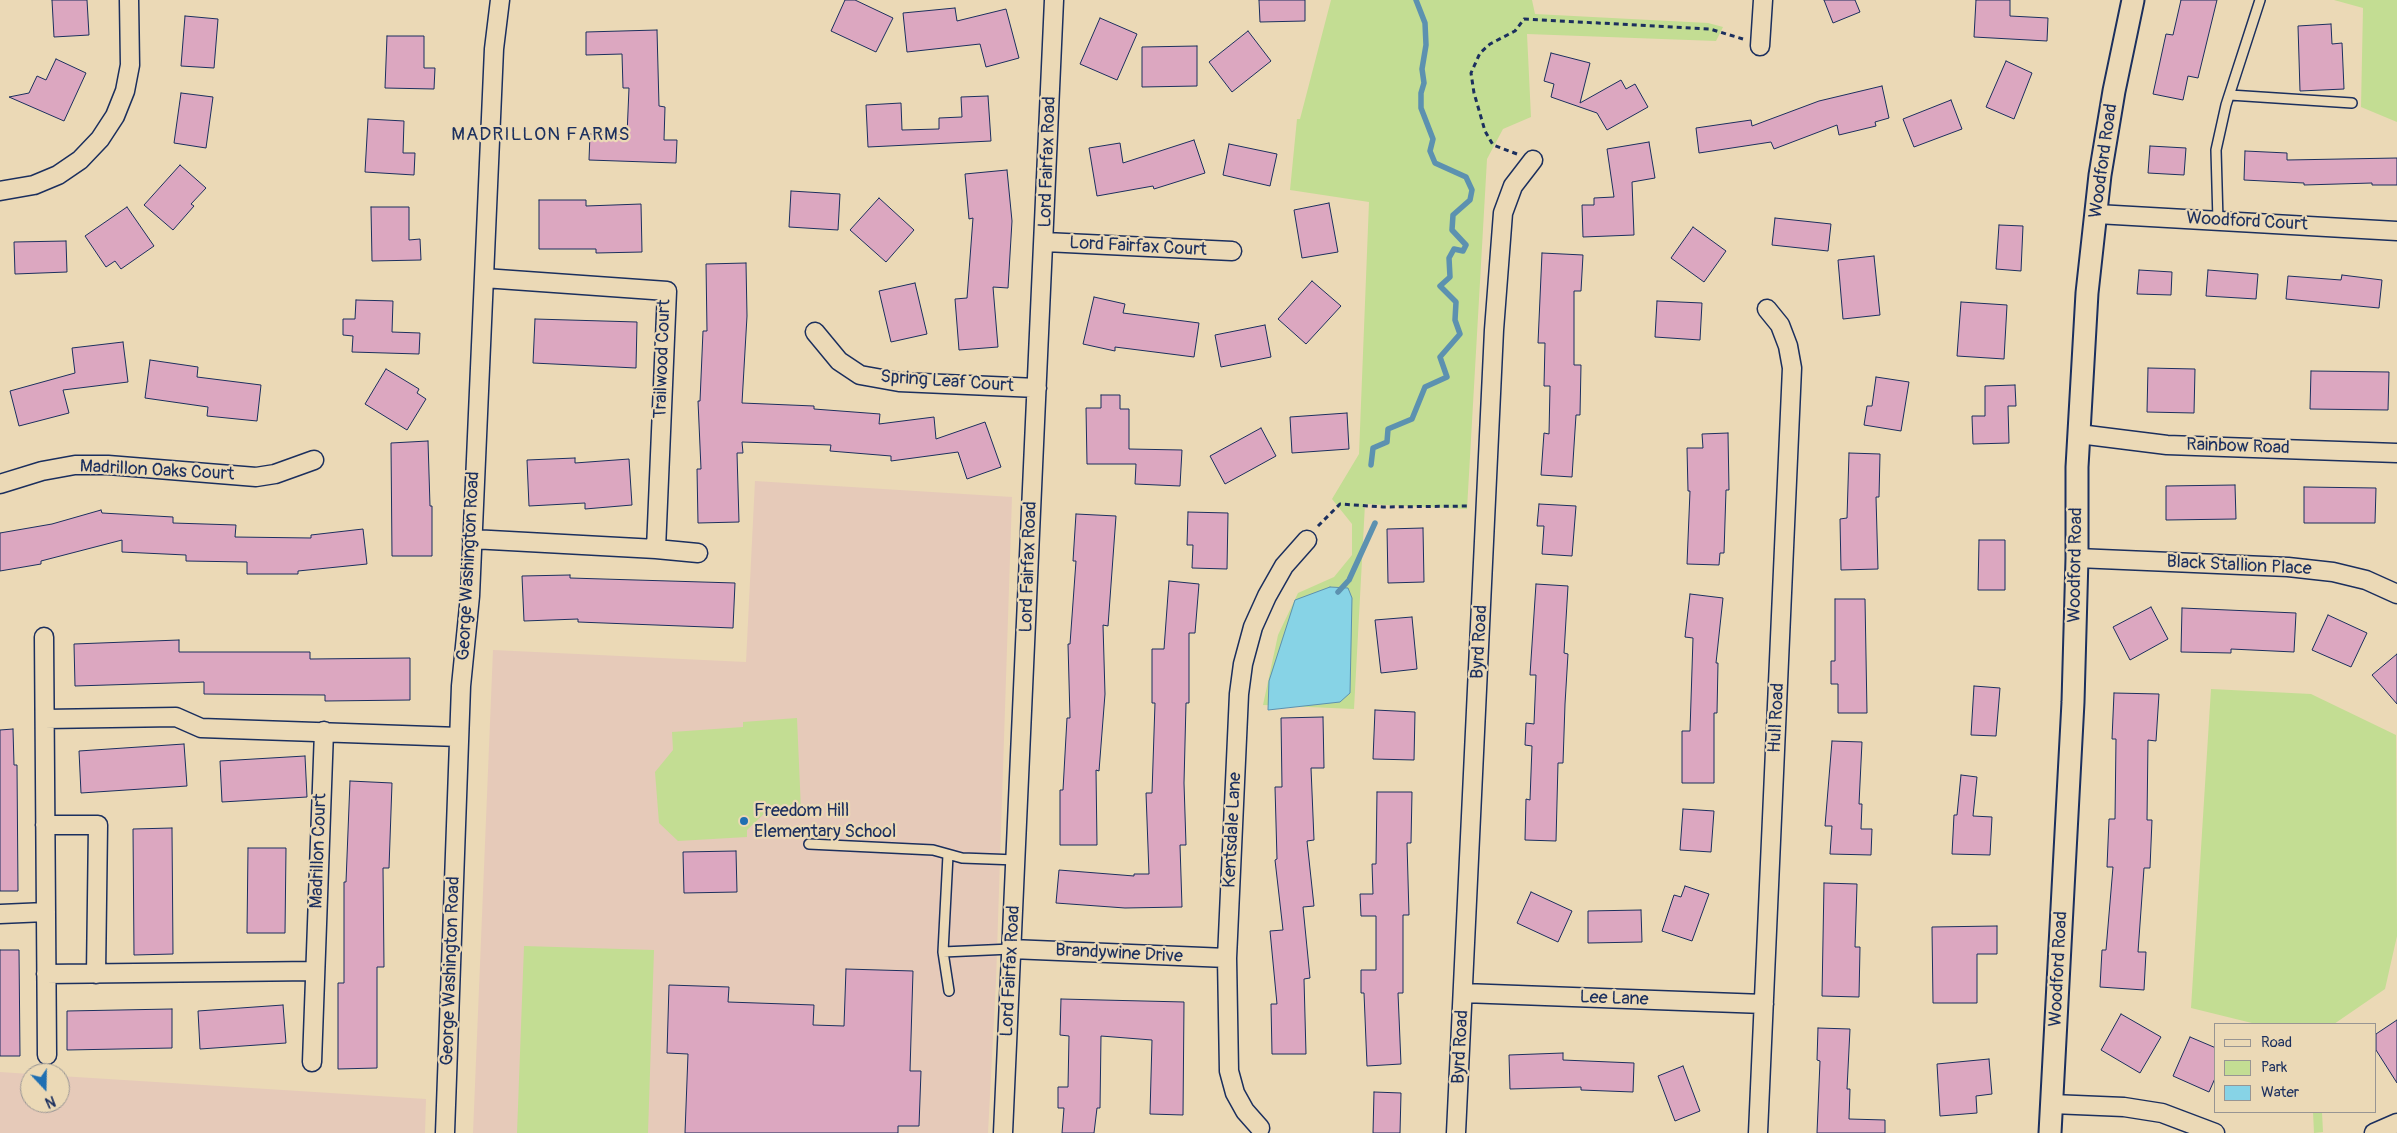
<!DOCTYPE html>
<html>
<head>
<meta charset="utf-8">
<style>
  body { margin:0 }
  #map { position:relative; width:2397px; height:1133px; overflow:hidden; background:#ebd9b6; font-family:Pangolin,sans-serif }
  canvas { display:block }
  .legend { position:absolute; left:2214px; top:1023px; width:162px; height:90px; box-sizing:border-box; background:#ebd9b6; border:1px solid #989593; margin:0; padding:6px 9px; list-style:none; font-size:15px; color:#1b2f5e }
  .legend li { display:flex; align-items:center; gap:10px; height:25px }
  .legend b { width:25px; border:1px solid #989593 }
  .north { position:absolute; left:20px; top:1063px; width:50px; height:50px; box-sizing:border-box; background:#ebd9b6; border:1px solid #989593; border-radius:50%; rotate:159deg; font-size:14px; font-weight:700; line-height:20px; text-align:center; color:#1b2f5e }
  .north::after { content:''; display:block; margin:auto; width:18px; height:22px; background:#1f6fb2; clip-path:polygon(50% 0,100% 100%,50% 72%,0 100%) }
</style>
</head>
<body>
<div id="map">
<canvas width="2397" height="1133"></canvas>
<ul class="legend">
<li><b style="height:6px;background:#ebd9b6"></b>Road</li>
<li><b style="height:14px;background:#c3dd93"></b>Park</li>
<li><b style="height:14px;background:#87d3e6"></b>Water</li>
</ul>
<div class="north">N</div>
</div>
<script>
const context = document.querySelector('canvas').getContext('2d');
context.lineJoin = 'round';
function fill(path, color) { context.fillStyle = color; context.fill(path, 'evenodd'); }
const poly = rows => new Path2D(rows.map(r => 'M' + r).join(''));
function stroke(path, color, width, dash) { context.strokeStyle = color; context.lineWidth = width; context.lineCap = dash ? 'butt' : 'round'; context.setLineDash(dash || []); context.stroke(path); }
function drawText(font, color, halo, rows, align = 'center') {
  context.font = font + ' Pangolin,sans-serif'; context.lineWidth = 4.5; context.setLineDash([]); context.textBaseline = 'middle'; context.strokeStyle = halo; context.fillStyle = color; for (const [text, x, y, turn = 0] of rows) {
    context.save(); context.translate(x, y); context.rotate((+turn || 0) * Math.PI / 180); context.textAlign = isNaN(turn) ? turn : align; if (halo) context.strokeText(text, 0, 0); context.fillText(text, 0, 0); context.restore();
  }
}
fill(poly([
  [755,481,1012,497,996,981,988,1133,473,1133,493,650,746,662],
  [0,1072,30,1074,30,1103,60,1103,60,1076,426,1099,425,1133,0,1133]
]), '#e6cab9');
fill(poly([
  [1331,0,1532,0,1535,14,1708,23,1723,27,1716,41,1527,34,1531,117,1503,129,1487,159,1467,509,1365,504,1354,709,1263,705,1278,635,1298,593,1334,577,1352,555,1352,524,1332,499,1359,454,1369,202,1290,190,1297,119,1300,119],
  [2334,0,2397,0,2397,122,2361,107,2363,8],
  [2211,689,2311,694,2396,735,2397,936,2385,989,2334,1024,2256,1024,2191,1008],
  [797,718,801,810,767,811,747,830,747,837,678,841,659,823,655,772,673,750,672,732,743,727,743,722],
  [524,946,654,950,648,1133,517,1133],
  [2313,1112,2322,1112,2323,1132,2314,1133]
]), '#c3dd93');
const water = poly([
  [1330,587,1348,588,1352,598,1350,693,1340,702,1268,710,1269,681,1295,600,1330,587]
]);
fill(water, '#87d3e6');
stroke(water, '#5c91b0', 1);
stroke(poly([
  [1371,465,1373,448,1387,442,1388,429,1412,419,1425,387,1447,377,1440,357,1460,334,1455,320,1456,302,1440,286,1450,277,1449,258,1454,249,1463,251,1466,245,1452,230,1453,215,1470,200,1472,190,1466,177,1435,163,1430,151,1433,139,1421,108,1421,93,1424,83,1422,69,1426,45,1425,23,1416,0],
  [1338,592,1349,580,1375,523]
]), '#5c91b0', 5.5);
const building = poly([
  [52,0,87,0,89,35,54,37,52,0],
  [845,0,855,0,893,18,876,52,831,31,845,0],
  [1259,0,1305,0,1305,21,1260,22,1259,0],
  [1824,0,1855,0,1860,12,1833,23,1824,0],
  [1976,0,2010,0,2010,16,2048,18,2047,41,1974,37,1976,0],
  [2181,0,2217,0,2198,78,2188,76,2183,100,2153,94,2166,34,2173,35,2181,0],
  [955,8,957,21,1006,9,1019,58,986,67,980,44,907,52,903,13,955,8],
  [185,16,218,19,214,68,181,66,185,16],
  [1100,18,1137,34,1117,80,1080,64,1100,18],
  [2331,24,2332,44,2342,43,2344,89,2300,91,2298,26,2331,24],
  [657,30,659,106,665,107,664,140,677,140,676,163,589,160,590,134,627,135,629,88,623,88,622,54,586,55,586,32,657,30],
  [1248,31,1271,61,1232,92,1209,62,1248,31],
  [387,36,424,36,424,68,435,68,434,89,385,88,387,36],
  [1197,46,1197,86,1142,87,1142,47,1197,46],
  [1551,53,1590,63,1580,103,1621,80,1626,89,1635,84,1648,107,1607,130,1597,113,1551,97,1554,84,1544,81,1551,53],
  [56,59,86,73,64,121,9,97,29,93,37,76,46,80,56,59],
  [2006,61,2032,73,2014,119,1986,107,2006,61],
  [1882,86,1889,118,1875,122,1876,126,1839,135,1837,125,1774,149,1771,142,1699,153,1696,128,1751,120,1752,126,1819,101,1882,86],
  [181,93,213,97,206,148,174,143,181,93],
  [988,96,991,141,868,147,866,105,901,103,902,130,939,129,939,118,962,117,961,97,988,96],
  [1951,100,1962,129,1914,147,1903,119,1951,100],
  [368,119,404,121,403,153,415,153,414,175,365,172,368,119],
  [1194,140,1205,173,1154,189,1153,186,1097,196,1089,148,1120,143,1123,163,1194,140],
  [1649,142,1655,178,1632,182,1634,235,1583,237,1582,205,1594,205,1594,198,1614,197,1607,149,1649,142],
  [1229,144,1277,154,1270,186,1223,175,1229,144],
  [2150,146,2186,148,2184,175,2148,173,2150,146],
  [2245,151,2287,153,2287,160,2397,158,2397,185,2372,185,2372,183,2304,185,2304,183,2244,180,2245,151],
  [180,165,206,188,191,204,194,206,173,230,144,205,180,165],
  [1007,170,1012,221,1008,288,993,287,998,347,959,350,955,299,967,298,973,218,969,219,965,174,1007,170],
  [791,191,840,194,838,230,789,227,791,191],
  [879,198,914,230,886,262,850,230,879,198],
  [539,200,586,200,586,206,641,204,642,252,596,253,596,249,539,249,539,200],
  [1329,203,1338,252,1302,258,1294,210,1329,203],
  [127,207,154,246,121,269,115,261,106,267,85,236,127,207],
  [371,207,409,207,409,240,420,239,421,260,372,261,371,207],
  [1775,218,1831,224,1828,251,1772,245,1775,218],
  [1999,225,2023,226,2021,271,1996,269,1999,225],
  [1693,227,1726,251,1704,282,1671,258,1693,227],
  [66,241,67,272,15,274,14,242,66,241],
  [1542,253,1583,255,1581,291,1574,291,1574,365,1581,365,1580,415,1576,415,1572,477,1541,475,1544,433,1549,434,1550,386,1544,386,1545,343,1538,343,1542,253],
  [1874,256,1880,315,1843,319,1838,260,1874,256],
  [746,263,747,316,742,403,814,406,814,409,880,414,879,424,934,417,936,439,985,422,1001,467,967,479,958,452,891,461,891,456,830,451,831,445,742,442,743,453,737,453,739,522,698,523,697,469,701,469,698,401,700,401,703,331,707,331,706,264,746,263],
  [2139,270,2172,272,2171,295,2137,294,2139,270],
  [2208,270,2258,274,2256,299,2206,296,2208,270],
  [2342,275,2382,280,2379,308,2286,299,2288,276,2341,280,2342,275],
  [1312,281,1341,306,1306,344,1278,319,1312,281],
  [915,283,927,334,891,342,879,291,915,283],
  [1094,297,1125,304,1123,313,1199,323,1194,357,1115,347,1115,351,1083,344,1094,297],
  [356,300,393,301,392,332,420,333,419,354,352,352,353,336,343,335,343,319,355,319,356,300],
  [1657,301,1702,303,1700,340,1655,337,1657,301],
  [1961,302,2007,305,2004,359,1957,356,1961,302],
  [535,319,637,322,636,368,533,363,535,319],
  [1265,325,1271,357,1221,367,1215,335,1265,325],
  [123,342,128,382,63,390,69,413,19,426,10,391,75,373,72,348,123,342],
  [150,360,198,367,197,377,261,385,257,421,207,416,208,407,145,398,150,360],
  [2148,368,2195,369,2194,413,2147,412,2148,368],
  [386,369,419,389,417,393,426,399,407,430,365,404,386,369],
  [2311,371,2389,372,2388,410,2310,409,2311,371],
  [1876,377,1909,382,1901,431,1864,425,1867,406,1872,406,1876,377],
  [2015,385,2016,406,2008,406,2009,443,1973,444,1972,416,1985,416,1985,386,2015,385],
  [1101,395,1120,395,1120,409,1129,409,1129,449,1182,450,1180,486,1135,484,1136,464,1087,464,1086,408,1101,408,1101,395],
  [1347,413,1349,449,1292,453,1290,417,1347,413],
  [1261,428,1276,456,1225,484,1210,456,1261,428],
  [1728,433,1729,490,1726,490,1724,553,1720,553,1719,565,1687,564,1690,491,1688,491,1687,448,1703,448,1702,434,1728,433],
  [428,441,430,506,432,506,432,556,392,556,391,443,428,441],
  [1849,453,1880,454,1879,497,1876,497,1878,569,1841,570,1840,519,1847,518,1849,453],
  [575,458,575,463,629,459,632,505,585,509,585,503,529,506,527,460,575,458],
  [2235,485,2236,519,2166,520,2166,486,2235,485],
  [2304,487,2376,488,2375,523,2304,523,2304,487],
  [1539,504,1576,506,1572,556,1542,554,1544,526,1537,526,1539,504],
  [101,510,102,513,173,517,173,523,236,525,235,537,311,538,311,535,363,529,367,564,298,571,298,574,247,574,247,562,186,561,186,555,122,552,122,540,41,561,41,564,0,571,0,533,52,524,101,510],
  [1188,512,1228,513,1227,569,1192,568,1193,545,1187,545,1188,512],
  [1076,514,1116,516,1108,626,1103,625,1105,694,1099,771,1096,770,1097,845,1060,845,1060,790,1063,790,1067,718,1070,718,1068,644,1070,644,1076,561,1073,561,1076,514],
  [1423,528,1424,582,1388,583,1387,529,1423,528],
  [1979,540,2005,540,2005,590,1978,590,1979,540],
  [570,575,570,578,735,583,733,628,578,622,578,619,524,621,522,576,570,575],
  [1169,581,1199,584,1195,633,1189,633,1189,703,1186,703,1184,783,1186,845,1180,845,1182,907,1125,908,1056,903,1059,870,1134,876,1134,874,1149,874,1146,793,1152,793,1155,703,1152,703,1152,649,1164,649,1169,581],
  [1536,584,1568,586,1564,653,1568,654,1565,704,1563,763,1558,763,1556,841,1525,840,1526,799,1530,800,1532,746,1525,745,1526,723,1534,724,1536,675,1530,675,1536,584],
  [1690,594,1723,598,1716,663,1718,663,1717,713,1714,713,1714,783,1682,783,1682,731,1690,731,1693,638,1685,637,1690,594],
  [1835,599,1865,599,1867,713,1838,713,1838,684,1831,684,1831,661,1835,661,1835,599],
  [2151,607,2168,639,2130,660,2113,627,2151,607],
  [2182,608,2296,613,2294,652,2231,649,2231,653,2181,652,2182,608],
  [2328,615,2367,633,2351,667,2312,650,2328,615],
  [1412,617,1417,669,1381,673,1375,620,1412,617],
  [179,640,179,652,310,652,310,659,410,658,410,700,325,701,325,695,204,694,204,682,75,686,74,644,179,640],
  [2397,654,2397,704,2372,675,2397,654],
  [1974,686,2000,688,1996,736,1971,735,1974,686],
  [2114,693,2159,694,2156,741,2148,740,2147,820,2152,820,2150,868,2144,868,2138,952,2146,952,2144,990,2100,987,2102,950,2106,950,2113,867,2107,867,2109,819,2115,819,2116,739,2112,739,2114,693],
  [1375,710,1415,712,1414,760,1373,759,1375,710],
  [1323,717,1324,768,1311,768,1314,840,1307,841,1314,906,1303,907,1310,978,1304,979,1306,1054,1272,1054,1271,1004,1277,1004,1270,931,1283,930,1275,860,1277,859,1275,787,1282,787,1281,718,1323,717],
  [13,729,14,765,17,765,18,891,0,891,0,730,13,729],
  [1832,741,1862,742,1859,804,1862,804,1861,829,1872,829,1871,855,1830,854,1832,826,1825,826,1832,741],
  [184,744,187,786,81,793,79,751,184,744],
  [305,756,307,797,222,802,220,761,305,756],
  [1961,775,1977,777,1973,816,1992,817,1990,855,1952,854,1954,815,1957,815,1961,775],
  [350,781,392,783,389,868,383,868,384,967,377,967,377,1068,338,1069,338,983,344,983,344,882,346,882,350,781],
  [1377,792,1412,792,1411,843,1407,843,1409,915,1403,915,1403,993,1398,993,1401,1064,1367,1066,1364,993,1361,993,1361,970,1376,970,1376,916,1361,916,1360,894,1373,894,1372,864,1376,864,1377,792],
  [1683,809,1714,811,1711,852,1680,850,1683,809],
  [172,828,173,954,134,955,133,829,172,828],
  [248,848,286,848,285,933,247,933,248,848],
  [736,851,737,892,684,893,683,852,736,851],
  [1824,883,1857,884,1855,947,1860,947,1859,997,1822,996,1824,883],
  [1685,886,1709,894,1692,941,1662,931,1674,895,1681,897,1685,886],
  [1531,892,1572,911,1558,942,1517,923,1531,892],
  [1641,910,1642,942,1588,943,1588,911,1641,910],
  [1997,926,1997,954,1977,954,1977,1003,1933,1003,1932,927,1997,926],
  [0,950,19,950,20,1056,0,1056,0,950],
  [846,969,913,971,910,1071,921,1071,919,1126,898,1126,898,1133,685,1133,688,1054,667,1053,669,985,729,987,728,1002,814,1005,813,1025,844,1026,846,969],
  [1061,999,1184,1002,1183,1115,1150,1114,1152,1040,1101,1036,1100,1108,1097,1108,1094,1133,1062,1133,1064,1108,1058,1108,1058,1087,1068,1087,1069,1036,1060,1035,1061,999],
  [283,1005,286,1043,200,1049,198,1011,283,1005],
  [172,1009,172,1048,67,1050,67,1011,172,1009],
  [2121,1014,2161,1037,2140,1073,2101,1050,2121,1014],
  [2397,1020,2397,1083,2376,1050,2376,1034,2397,1020],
  [1818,1028,1850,1029,1847,1089,1850,1089,1849,1119,1885,1120,1885,1133,1817,1133,1820,1061,1817,1060,1818,1028],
  [2190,1037,2216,1048,2216,1076,2209,1092,2173,1076,2190,1037],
  [1563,1053,1563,1060,1634,1063,1633,1092,1581,1090,1581,1087,1510,1089,1509,1055,1563,1053],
  [1989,1059,1992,1094,1976,1096,1977,1113,1940,1116,1937,1064,1989,1059],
  [1683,1066,1700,1111,1675,1121,1658,1076,1683,1066],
  [1374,1092,1401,1093,1400,1133,1373,1133,1374,1092]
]);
fill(building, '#dca7c0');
stroke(building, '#1b2f5e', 1);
const service = poly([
  [2230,95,2352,103],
  [2218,221,2216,150,2226,105,2260,0],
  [809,844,933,850,962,858,1017,860],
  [948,855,943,952,949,991],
  [943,952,1011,949]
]);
const minor = poly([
  [1760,46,1763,0],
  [0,191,34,185,58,175,80,160,100,139,115,116,125,91,130,65,129,0],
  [2097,214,2397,231],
  [1045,242,1232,251],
  [484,278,667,291,656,549],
  [815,332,839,361,860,375,899,382,1037,388],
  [2079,434,2167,445,2397,453],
  [0,484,42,471,75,465,108,465,256,477,275,474,314,460],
  [472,539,656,549,698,553],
  [2077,558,2288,567,2333,572,2366,580,2397,594],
  [44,637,47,1055],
  [45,719,176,717,201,728,459,737],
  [45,825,98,825,96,974],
  [0,914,46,912],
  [1011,949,1227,958],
  [46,974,315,971],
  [1463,993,1764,1004],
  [312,1062,324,731],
  [2052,1104,2124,1107,2162,1113,2215,1133],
  [1260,1128,1245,1111,1235,1093,1229,1071,1227,958,1239,694,1243,664,1253,627,1267,596,1284,566,1307,540],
  [445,1133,461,686,470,596,494,49,500,0],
  [1003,1133,1054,0],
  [1456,1133,1494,330,1503,213,1513,186,1533,160],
  [1758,1133,1792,368,1788,346,1780,325,1767,309],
  [2374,1133,2397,1123]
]);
const tertiary = poly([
  [2050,1133,2073,702,2077,558,2077,467,2087,293,2100,175,2114,91,2133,0]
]);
stroke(service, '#1b2f5e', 12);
stroke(minor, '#1b2f5e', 21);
stroke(tertiary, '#1b2f5e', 25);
stroke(poly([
  [1517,154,1493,145,1485,131,1474,93,1471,73,1480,53,1490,44,1515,31,1524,19,1710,29,1743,39],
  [1318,526,1340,504,1383,507,1470,506]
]), '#1b2f5e', 3, [5, 4]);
stroke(service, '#ebd9b6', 9);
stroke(minor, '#ebd9b6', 18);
stroke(tertiary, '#ebd9b6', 21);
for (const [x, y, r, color] of [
  [744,821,5,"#1f6fb2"]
]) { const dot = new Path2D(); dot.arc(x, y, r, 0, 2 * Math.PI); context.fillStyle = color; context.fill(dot); stroke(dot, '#ebd9b6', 2); }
drawText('18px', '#1b2f5e', '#ebd9b6', [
  ["Woodford Road",2104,161,-82],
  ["Lord Fairfax Road",1048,162,-88],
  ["Woodford Court",2247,222,3],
  ["Lord Fairfax Court",1138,247,3],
  ["Trailwood Court",663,359,-88],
  ["Spring Leaf Court",947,382,4],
  ["Rainbow Road",2238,447,2],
  ["Madrillon Oaks Court",157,471,3],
  ["Woodford Road",2076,565,-89],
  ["George Washington Road",469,566,-87],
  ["Black Stallion Place",2239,566,3],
  ["Lord Fairfax Road",1029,567,-88],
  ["Byrd Road",1480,642,-87],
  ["Hull Road",1777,718,-87],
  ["Kentsdale Lane",1233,830,-87],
  ["Madrillon Court",319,851,-88],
  ["Brandywine Drive",1119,954,3],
  ["Woodford Road",2059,969,-87],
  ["George Washington Road",451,971,-88],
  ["Lord Fairfax Road",1011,971,-87],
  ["Lee Lane",1614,999,2],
  ["Byrd Road",1461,1047,-87]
]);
drawText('18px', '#1b2f5e', '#ebd9b6', [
  ["Freedom Hill",754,811],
  ["Elementary School",754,832]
], 'left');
context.letterSpacing = '1px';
drawText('19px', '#1b2f5e', '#ebd9b6', [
  ["MADRILLON FARMS",541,135]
]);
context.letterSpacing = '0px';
</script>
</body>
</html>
